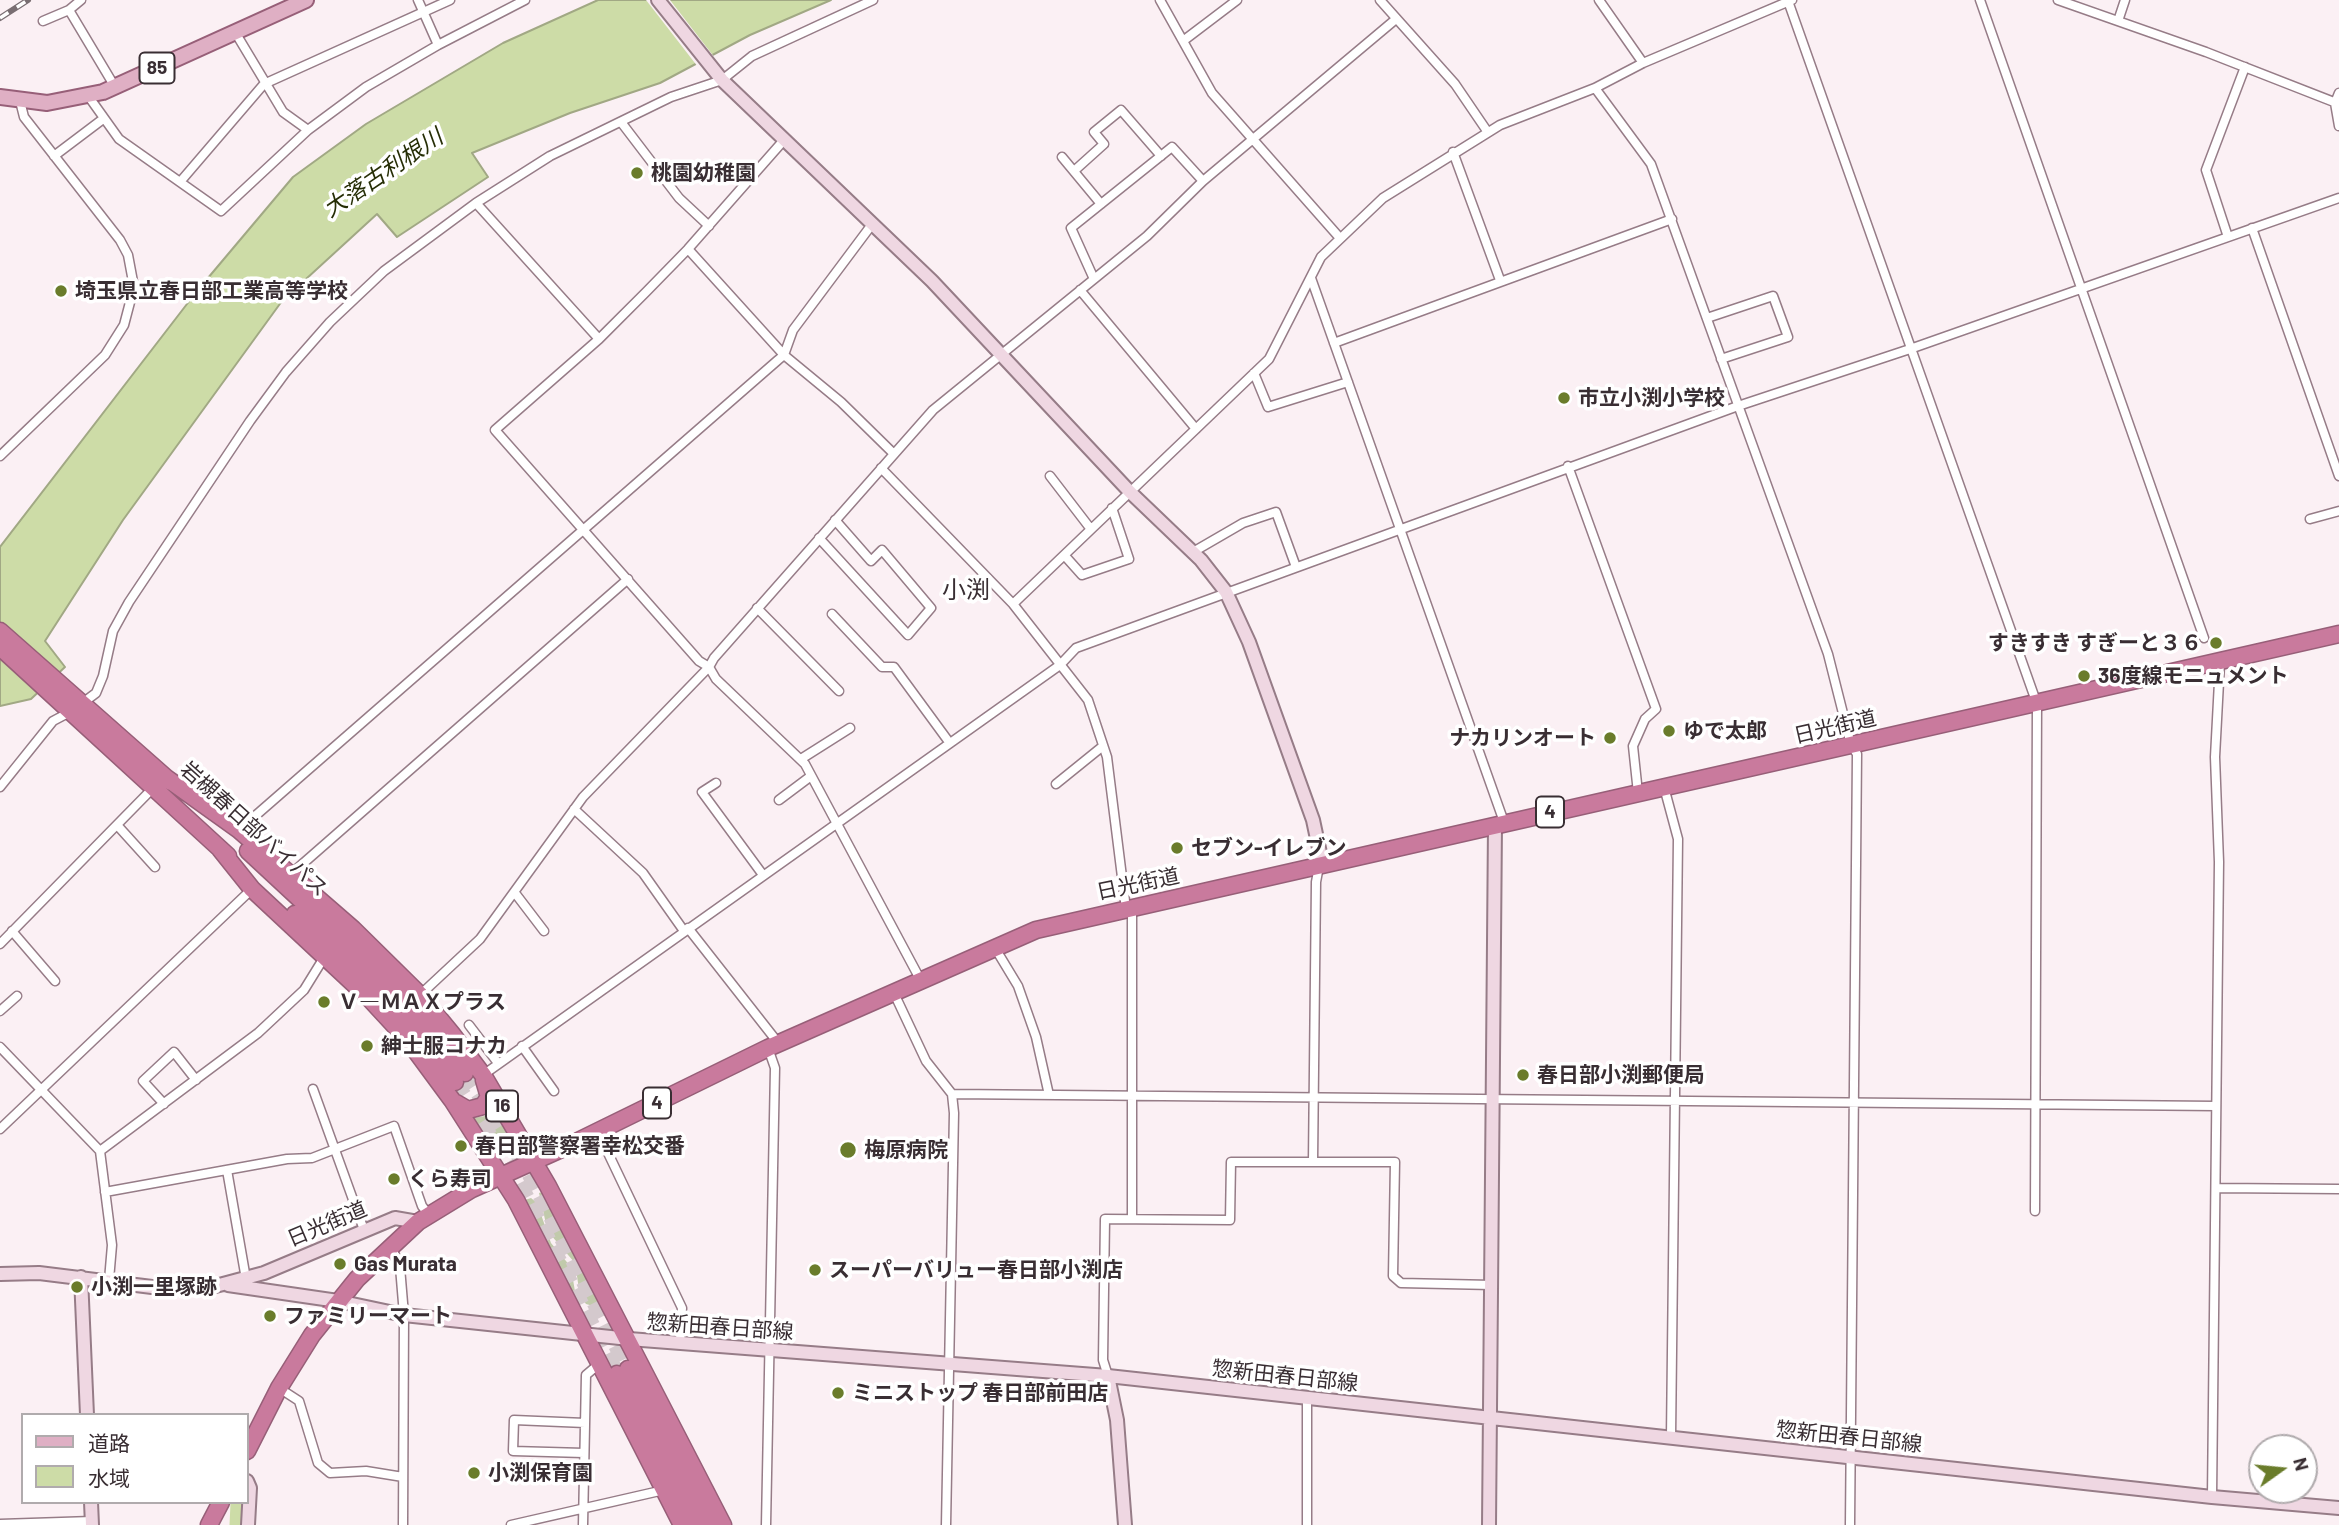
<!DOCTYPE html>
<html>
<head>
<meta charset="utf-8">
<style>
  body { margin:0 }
  #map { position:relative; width:2339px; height:1525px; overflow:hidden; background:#fbf0f4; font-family:Barlow,"Noto Sans JP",sans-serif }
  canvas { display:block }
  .legend { position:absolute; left:21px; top:1413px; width:228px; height:91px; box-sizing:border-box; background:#fff; border:2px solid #b0abad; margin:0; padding:9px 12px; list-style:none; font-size:21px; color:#392e33 }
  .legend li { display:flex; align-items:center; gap:14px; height:35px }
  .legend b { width:35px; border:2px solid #b0abad }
  .north { position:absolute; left:2248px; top:1434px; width:70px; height:70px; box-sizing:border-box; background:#fff; border:2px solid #b0abad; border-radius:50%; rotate:75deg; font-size:19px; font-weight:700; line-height:28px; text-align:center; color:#392e33 }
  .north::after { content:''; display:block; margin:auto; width:24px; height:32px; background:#6a7c2b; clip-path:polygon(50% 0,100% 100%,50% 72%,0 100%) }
</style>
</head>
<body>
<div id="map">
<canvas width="2339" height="1525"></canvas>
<ul class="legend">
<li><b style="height:9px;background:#dfafc4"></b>道路</li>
<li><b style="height:19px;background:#cddca7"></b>水域</li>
</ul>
<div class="north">N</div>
</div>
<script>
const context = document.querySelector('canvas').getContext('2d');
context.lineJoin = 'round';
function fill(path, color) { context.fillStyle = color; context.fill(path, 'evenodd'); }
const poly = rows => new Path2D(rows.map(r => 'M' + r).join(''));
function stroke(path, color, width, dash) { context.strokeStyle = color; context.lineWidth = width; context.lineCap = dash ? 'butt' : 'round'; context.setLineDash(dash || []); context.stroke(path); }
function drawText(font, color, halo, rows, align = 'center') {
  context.font = font + ' Barlow,"Noto Sans JP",sans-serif'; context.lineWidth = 7; context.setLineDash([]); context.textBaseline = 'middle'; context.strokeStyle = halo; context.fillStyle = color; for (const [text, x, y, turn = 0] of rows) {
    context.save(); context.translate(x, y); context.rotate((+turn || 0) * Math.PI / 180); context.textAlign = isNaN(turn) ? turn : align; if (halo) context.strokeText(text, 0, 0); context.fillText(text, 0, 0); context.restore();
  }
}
fill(poly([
  [494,1109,512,1137,490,1145,473,1118,485,1116],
  [545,1191,604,1309,586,1304,580,1296,575,1263,550,1234,546,1224,539,1193],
  [531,1198,537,1203,551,1243,571,1267,577,1304,525,1200]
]), '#c1caab');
const water = poly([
  [598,0,831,0,750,35,660,83,570,113,472,153,488,177,397,237,377,214,282,301,123,520,45,641,65,667,31,699,0,706,0,547,197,291,293,177,366,124,503,43,598,0]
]);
fill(water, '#cddca7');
stroke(water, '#a1a884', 2);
fill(poly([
  [646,0,670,0,715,58,698,67]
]), '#fbf0f4');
stroke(poly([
  [239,1525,240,1504]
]), '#cddca7', 19);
stroke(poly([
  [465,1073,524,1163,628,1369],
  [455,1082,515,1175,617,1374]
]), '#d4c9cd', 16, [16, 8]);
const street = poly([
  [1160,0,1212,93,1339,237],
  [1380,0,1455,84,1487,131],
  [1599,0,1643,63],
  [1980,0,2204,638],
  [2058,0,2206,52,2339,104],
  [1788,1,2037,704,2035,1211],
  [69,10,115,87],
  [43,21,69,10,81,0],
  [2118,21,2125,0],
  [235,32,283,112,308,130,366,87,438,45,418,0],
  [1183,41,1237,0],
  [438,45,525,0],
  [1595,88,1651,164,1828,654,1851,745,1857,754,1850,1525],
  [2339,93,2335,103,2339,126],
  [89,97,119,139,221,211,308,130],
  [621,122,679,198,709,226],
  [784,140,688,249,646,292,599,339,495,430,699,661,709,667,716,679,805,764,920,979],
  [1453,152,1500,280],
  [54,156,103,119],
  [1062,157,1101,204],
  [1074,171,1104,144,1094,132,1121,110,1161,156],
  [180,182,264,84,450,0],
  [476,203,599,339],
  [2252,228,2339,476],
  [2228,237,2206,170,2245,67],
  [688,249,784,355,841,402,894,454],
  [1311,278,1504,822],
  [1094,279,1071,228,1172,147,1203,181],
  [1080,290,1196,429],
  [1707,318,1773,296,1788,337,1721,359],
  [1334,343,1672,219],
  [1254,373,1268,407,1348,382],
  [0,456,105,355,124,325,134,287,128,255,120,240,24,117,20,101],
  [1568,466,1656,709,1645,719,1633,746,1638,793],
  [881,468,1013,604,1088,700,1107,757,1126,909],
  [1050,476,1090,528],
  [2310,519,2339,511],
  [819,538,908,635,931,608,882,550,871,561,835,520],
  [1193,552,1243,523,1276,512,1296,567],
  [1065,556,1082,575,1129,559,1112,508],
  [1013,604,1269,359,1321,257,1383,198,1500,125,1595,88,1643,63,1792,0],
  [757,608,839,691],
  [832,614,882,667,894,667,949,742],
  [80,705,96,693,103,676,113,631,129,602,250,421,286,372,330,322,384,271,476,203,550,156,671,97,722,80,752,56,873,0],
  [801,759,850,728],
  [716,783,702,792,763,875],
  [1056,784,1103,746],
  [0,787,53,721,70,712],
  [1664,787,1678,839,1671,1437],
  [779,800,811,776],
  [574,809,643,873,684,931],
  [117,825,155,867],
  [239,830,778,360,784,355,793,330,873,223],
  [291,874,628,579],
  [515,893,544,931],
  [688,928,779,1044],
  [12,931,55,981],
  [0,944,154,787],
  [995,948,1018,986,1036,1037,1049,1095],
  [893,991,926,1061,952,1094,954,1113,946,1525],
  [420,995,480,939,583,797,709,667,714,658,933,410,1147,236,1203,181,1396,19],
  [0,1011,17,996],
  [469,1025,498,1063],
  [522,1046,554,1091],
  [0,1047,100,1151,112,1245,109,1280],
  [483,1075,1060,665,1076,648,1738,406,1910,349,2339,198],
  [313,1089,364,1230],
  [952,1094,2216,1106],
  [164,1104,143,1081,174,1052,196,1080],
  [0,1129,252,889],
  [598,1132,682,1308,680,1343],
  [100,1151,258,1033,304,990,325,956],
  [1313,1162,1316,882,1319,866],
  [227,1170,246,1279],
  [2216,1188,2339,1189],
  [105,1192,287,1159,312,1158,394,1126,422,1206,429,1215],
  [1132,1219,1132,907],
  [391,1246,400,1267,404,1315,403,1525],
  [1108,1376,1103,1360,1105,1219,1230,1220,1231,1162,1395,1162,1393,1276,1401,1283,1492,1285],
  [279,1388,299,1401,318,1463,330,1473,366,1471,403,1477],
  [584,1453,513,1451,514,1420,585,1423],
  [2212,1497,2219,862,2215,757,2220,663],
  [0,1524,92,1521],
  [511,1525,664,1490],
  [583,1525,586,1375,599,1364],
  [766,1525,775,1068,768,1048],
  [1307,1525,1307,1398]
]);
const secondary = poly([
  [658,0,722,80,932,281,1130,492,1201,560,1226,592,1249,642,1313,820,1320,853,1319,866],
  [0,1274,39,1273,152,1287,208,1288,264,1273,395,1218,418,1222],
  [81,1277,87,1415],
  [228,1285,338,1301,404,1315,629,1339,1108,1376,2212,1497,2339,1508],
  [1108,1376,1117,1420,1125,1525],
  [247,1481,250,1488,248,1525],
  [91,1502,92,1525],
  [1489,1525,1495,825]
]);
const primary = poly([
  [0,97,47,103,103,92,306,0]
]);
const highway = poly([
  [0,631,171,782],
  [0,647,228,856],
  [165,777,239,830,353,929,420,995,452,1034,483,1075,548,1186,723,1525],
  [220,849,252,889,370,999,407,1039,452,1100,516,1200,682,1525],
  [248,851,387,980,465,1073],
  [295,914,385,996,455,1082],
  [456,1103,468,1110,483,1106,489,1097,484,1080],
  [628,1369,711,1525],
  [617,1374,695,1525],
  [247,1451,279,1388,312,1335,357,1279,418,1222,472,1189,568,1146,768,1048,1036,930,2339,634],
  [209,1525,221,1502]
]);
stroke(street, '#967c87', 11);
stroke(secondary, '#967c87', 16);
stroke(primary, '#975f78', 18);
stroke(highway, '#975f78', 19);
stroke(street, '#fff', 8);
stroke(secondary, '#efd7e2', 12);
stroke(primary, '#dfafc4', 14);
stroke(highway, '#c97a9d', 16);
const rail = poly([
  [0,18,28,0]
]);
stroke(rail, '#796e72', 6);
stroke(rail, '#fff', 3.5, [10]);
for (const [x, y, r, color] of [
  [637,173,7,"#6a7c2b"],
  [61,291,7,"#6a7c2b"],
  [1564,398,7,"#6a7c2b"],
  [2216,643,7,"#6a7c2b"],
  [2084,676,7,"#6a7c2b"],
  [1669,731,7,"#6a7c2b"],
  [1610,738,7,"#6a7c2b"],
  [1177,848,7,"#6a7c2b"],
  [324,1002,7,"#6a7c2b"],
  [367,1046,7,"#6a7c2b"],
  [1523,1075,7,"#6a7c2b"],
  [461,1146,7,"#6a7c2b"],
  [848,1150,9,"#6a7c2b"],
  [394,1179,7,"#6a7c2b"],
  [340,1264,7,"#6a7c2b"],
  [815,1270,7,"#6a7c2b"],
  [77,1287,7,"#6a7c2b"],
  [270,1316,7,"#6a7c2b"],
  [838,1393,7,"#6a7c2b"],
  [474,1473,7,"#6a7c2b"]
]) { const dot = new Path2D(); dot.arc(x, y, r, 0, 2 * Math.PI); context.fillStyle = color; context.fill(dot); stroke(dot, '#fff', 2.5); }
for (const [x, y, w] of [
  [157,68,35],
  [1550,812,28],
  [657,1103,28],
  [502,1106,32]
]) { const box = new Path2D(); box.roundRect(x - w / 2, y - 15.5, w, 31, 5); context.fillStyle = '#fff'; context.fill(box); stroke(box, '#392e33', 2); }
drawText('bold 19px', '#392e33', null, [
  ["85",157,68],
  ["4",1550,812],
  ["4",657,1103],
  ["16",502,1106]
]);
drawText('bold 21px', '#392e33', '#fff', [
  ["桃園幼稚園",651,173],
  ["埼玉県立春日部工業高等学校",75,291],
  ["市立小渕小学校",1578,398],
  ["すきすき すぎーと３６",2202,643,"right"],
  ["36度線モニュメント",2098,676],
  ["ゆで太郎",1683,731],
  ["ナカリンオート",1596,738,"right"],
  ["セブン-イレブン",1191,848],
  ["Ｖ―ＭＡＸプラス",338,1002],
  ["紳士服コナカ",381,1046],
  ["春日部小渕郵便局",1537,1075],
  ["春日部警察署幸松交番",475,1146],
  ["梅原病院",864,1150],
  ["くら寿司",408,1179],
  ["Gas Murata",354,1264],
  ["スーパーバリュー春日部小渕店",829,1270],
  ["小渕一里塚跡",91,1287],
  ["ファミリーマート",284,1316],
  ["ミニストップ 春日部前田店",852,1393],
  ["小渕保育園",488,1473]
], 'left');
drawText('21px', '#392e33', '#fff', [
  ["日光街道",1835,727,-13],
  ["岩槻春日部バイパス",254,829,42],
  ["日光街道",1138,884,-12],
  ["日光街道",327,1224,-23],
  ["惣新田春日部線",720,1327,4],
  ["惣新田春日部線",1285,1376,6],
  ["惣新田春日部線",1849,1437,6]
]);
drawText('italic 23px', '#262e06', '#fff', [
  ["大落古利根川",383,173,-34]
]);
drawText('24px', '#392e33', '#fff', [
  ["小渕",966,590]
]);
</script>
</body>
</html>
